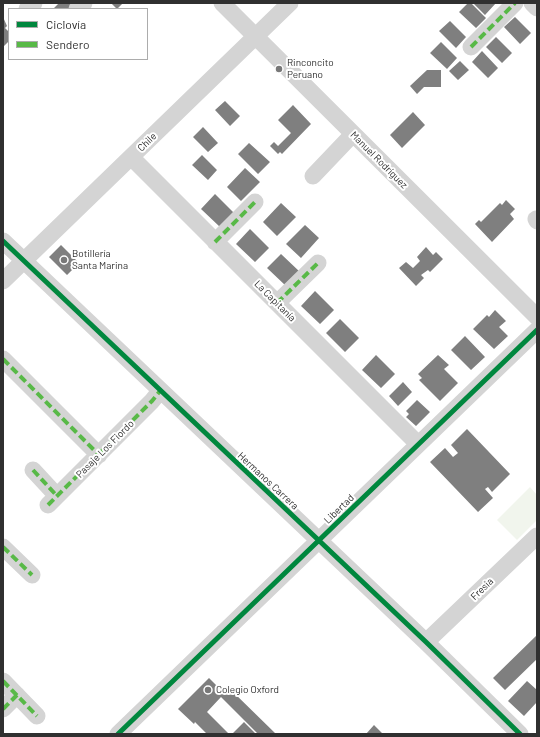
<!DOCTYPE html>
<html>
<head>
<meta charset="utf-8">
<style>
  body { margin:0 }
  #map { position:relative; width:540px; height:737px; overflow:hidden; background:#fff; font-family:Barlow,sans-serif }
  canvas { display:block }
  .frame { position:absolute; inset:0; border:4px solid #303030; pointer-events:none }
  .legend { position:absolute; left:8px; top:8px; width:140px; height:52px; box-sizing:border-box; background:#fff; border:1px solid #acacac; margin:0; padding:5px 7px; list-style:none; font-size:12px; color:#303030 }
  .legend li { display:flex; align-items:center; gap:8px; height:20px }
  .legend b { width:20px; border:1px solid #acacac }
</style>
</head>
<body>
<div id="map">
<canvas width="540" height="737"></canvas>
<div class="frame"></div>
<ul class="legend">
<li><b style="height:5px;background:#00873e"></b>Ciclovía</li>
<li><b style="height:5px;background:#58b947"></b>Sendero</li>
</ul>
</div>
<script>
const context = document.querySelector('canvas').getContext('2d');
context.lineJoin = 'round';
function fill(path, color) { context.fillStyle = color; context.fill(path, 'evenodd'); }
const poly = rows => new Path2D(rows.map(r => 'M' + r).join(''));
function stroke(path, color, width, dash) { context.strokeStyle = color; context.lineWidth = width; context.lineCap = dash ? 'butt' : 'round'; context.setLineDash(dash || []); context.stroke(path); }
function drawText(font, color, halo, rows, align = 'center') {
  context.font = font + ' Barlow,sans-serif'; context.lineWidth = 4; context.setLineDash([]); context.textBaseline = 'middle'; context.strokeStyle = halo; context.fillStyle = color; for (const [text, x, y, turn = 0] of rows) {
    context.save(); context.translate(x, y); context.rotate((+turn || 0) * Math.PI / 180); context.textAlign = isNaN(turn) ? turn : align; if (halo) context.strokeText(text, 0, 0); context.fillText(text, 0, 0); context.restore();
  }
}
fill(poly([
  [530,487,537,495,537,520,517,540,497,520]
]), '#f1f5ed');
fill(poly([
  [59,3,74,3,68,9,53,9],
  [111,3,123,3,117,9],
  [468,3,471,3,486,18,476,28,459,12],
  [475,3,496,3,485,15,474,4],
  [3,17,7,26,5,28,9,32,9,41,3,47],
  [515,17,531,33,520,44,504,27],
  [450,21,466,37,456,48,439,31],
  [496,37,512,53,502,63,486,47],
  [441,42,457,58,447,69,430,53],
  [482,51,498,68,488,78,472,62],
  [460,61,469,70,458,80,449,71],
  [427,70,441,70,441,87,424,87,417,94,410,86],
  [225,101,240,116,230,126,215,110],
  [293,105,311,124,282,154,280,152,278,154,270,146,274,142,278,146,291,133,278,120],
  [413,112,425,125,402,148,390,135],
  [203,127,218,143,208,152,193,137],
  [249,143,270,162,258,174,238,154],
  [202,155,217,170,208,180,192,165],
  [245,168,260,182,241,201,227,187],
  [215,194,234,213,220,227,201,209],
  [506,200,515,209,510,214,514,219,492,242,475,224,479,220,481,222,500,203,502,205],
  [281,203,296,217,277,236,263,222],
  [305,225,319,238,301,258,286,244],
  [250,229,269,248,255,262,236,244],
  [61,245,79,263,67,275,49,257],
  [426,247,433,255,436,252,443,259,430,272,428,270,421,275,424,278,416,286,399,268,406,262,413,268,420,261,417,257],
  [281,254,300,272,286,286,267,268],
  [315,291,334,310,320,324,301,306],
  [495,310,506,321,499,327,508,336,494,349,473,329,487,315,489,317],
  [340,319,359,338,345,352,326,333],
  [465,336,485,357,471,370,451,350],
  [376,355,395,374,381,388,362,370],
  [438,355,449,365,444,369,458,383,440,401,419,380,422,378,418,374],
  [403,382,412,392,398,406,389,396],
  [417,400,430,412,416,426,406,417,409,414,406,411],
  [467,429,510,474,492,492,488,487,485,489,493,498,478,512,430,462,445,448,453,457,458,453,451,445],
  [537,635,537,659,505,690,493,678],
  [209,678,225,694,230,689,276,734,258,734,221,697,207,712,229,734,207,734,195,722,194,724,178,709],
  [527,681,537,690,537,702,524,716,508,701],
  [244,722,256,734,232,734],
  [374,725,383,734,366,734]
]), '#7f7f7f');
stroke(poly([
  [222,3,537,317],
  [532,3,537,8],
  [27,9,34,3],
  [77,9,84,3],
  [471,47,515,3],
  [131,157,418,444],
  [313,176,353,134],
  [536,219,537,221],
  [3,241,426,642,520,734],
  [215,242,255,202],
  [3,281,290,3],
  [277,303,318,263],
  [3,359,99,455],
  [33,470,57,496],
  [48,505,152,401,160,391],
  [3,547,32,575],
  [426,642,537,536],
  [3,681,37,716],
  [3,709,17,695],
  [118,734,537,330]
]), '#d4d4d4', 17);
stroke(poly([
  [471,47,515,3],
  [215,242,255,202],
  [277,303,318,263],
  [3,359,99,455],
  [33,470,57,496],
  [48,505,152,401,160,391],
  [3,547,32,575],
  [3,681,37,716],
  [3,709,17,695]
]), '#58b947', 4, [8, 4]);
stroke(poly([
  [3,241,426,642,520,734],
  [118,734,537,330]
]), '#00873e', 5);
for (const [x, y, r, color] of [
  [279,69,4,"#787878"],
  [64,260,4,"#787878"],
  [208,690,4,"#787878"]
]) { const dot = new Path2D(); dot.arc(x, y, r, 0, 2 * Math.PI); context.fillStyle = color; context.fill(dot); stroke(dot, '#fff', 1.5); }
drawText('10px', '#303030', '#fff', [
  ["Rinconcito",287,63],
  ["Peruano",287,75],
  ["Botillería",72,254],
  ["Santa Marina",72,266],
  ["Colegio Oxford",216,690]
], 'left');
drawText('10px', '#303030', '#fff', [
  ["Chile",147,142,-44],
  ["Manuel Rodríguez",379,160,45],
  ["La Capitanía",275,301,45],
  ["Pasaje Los Fiordo",105,449,-45],
  ["Hermanos Carrera",268,481,43],
  ["Libertad",339,509,-44],
  ["Fresia",482,589,-44]
]);
</script>
</body>
</html>
